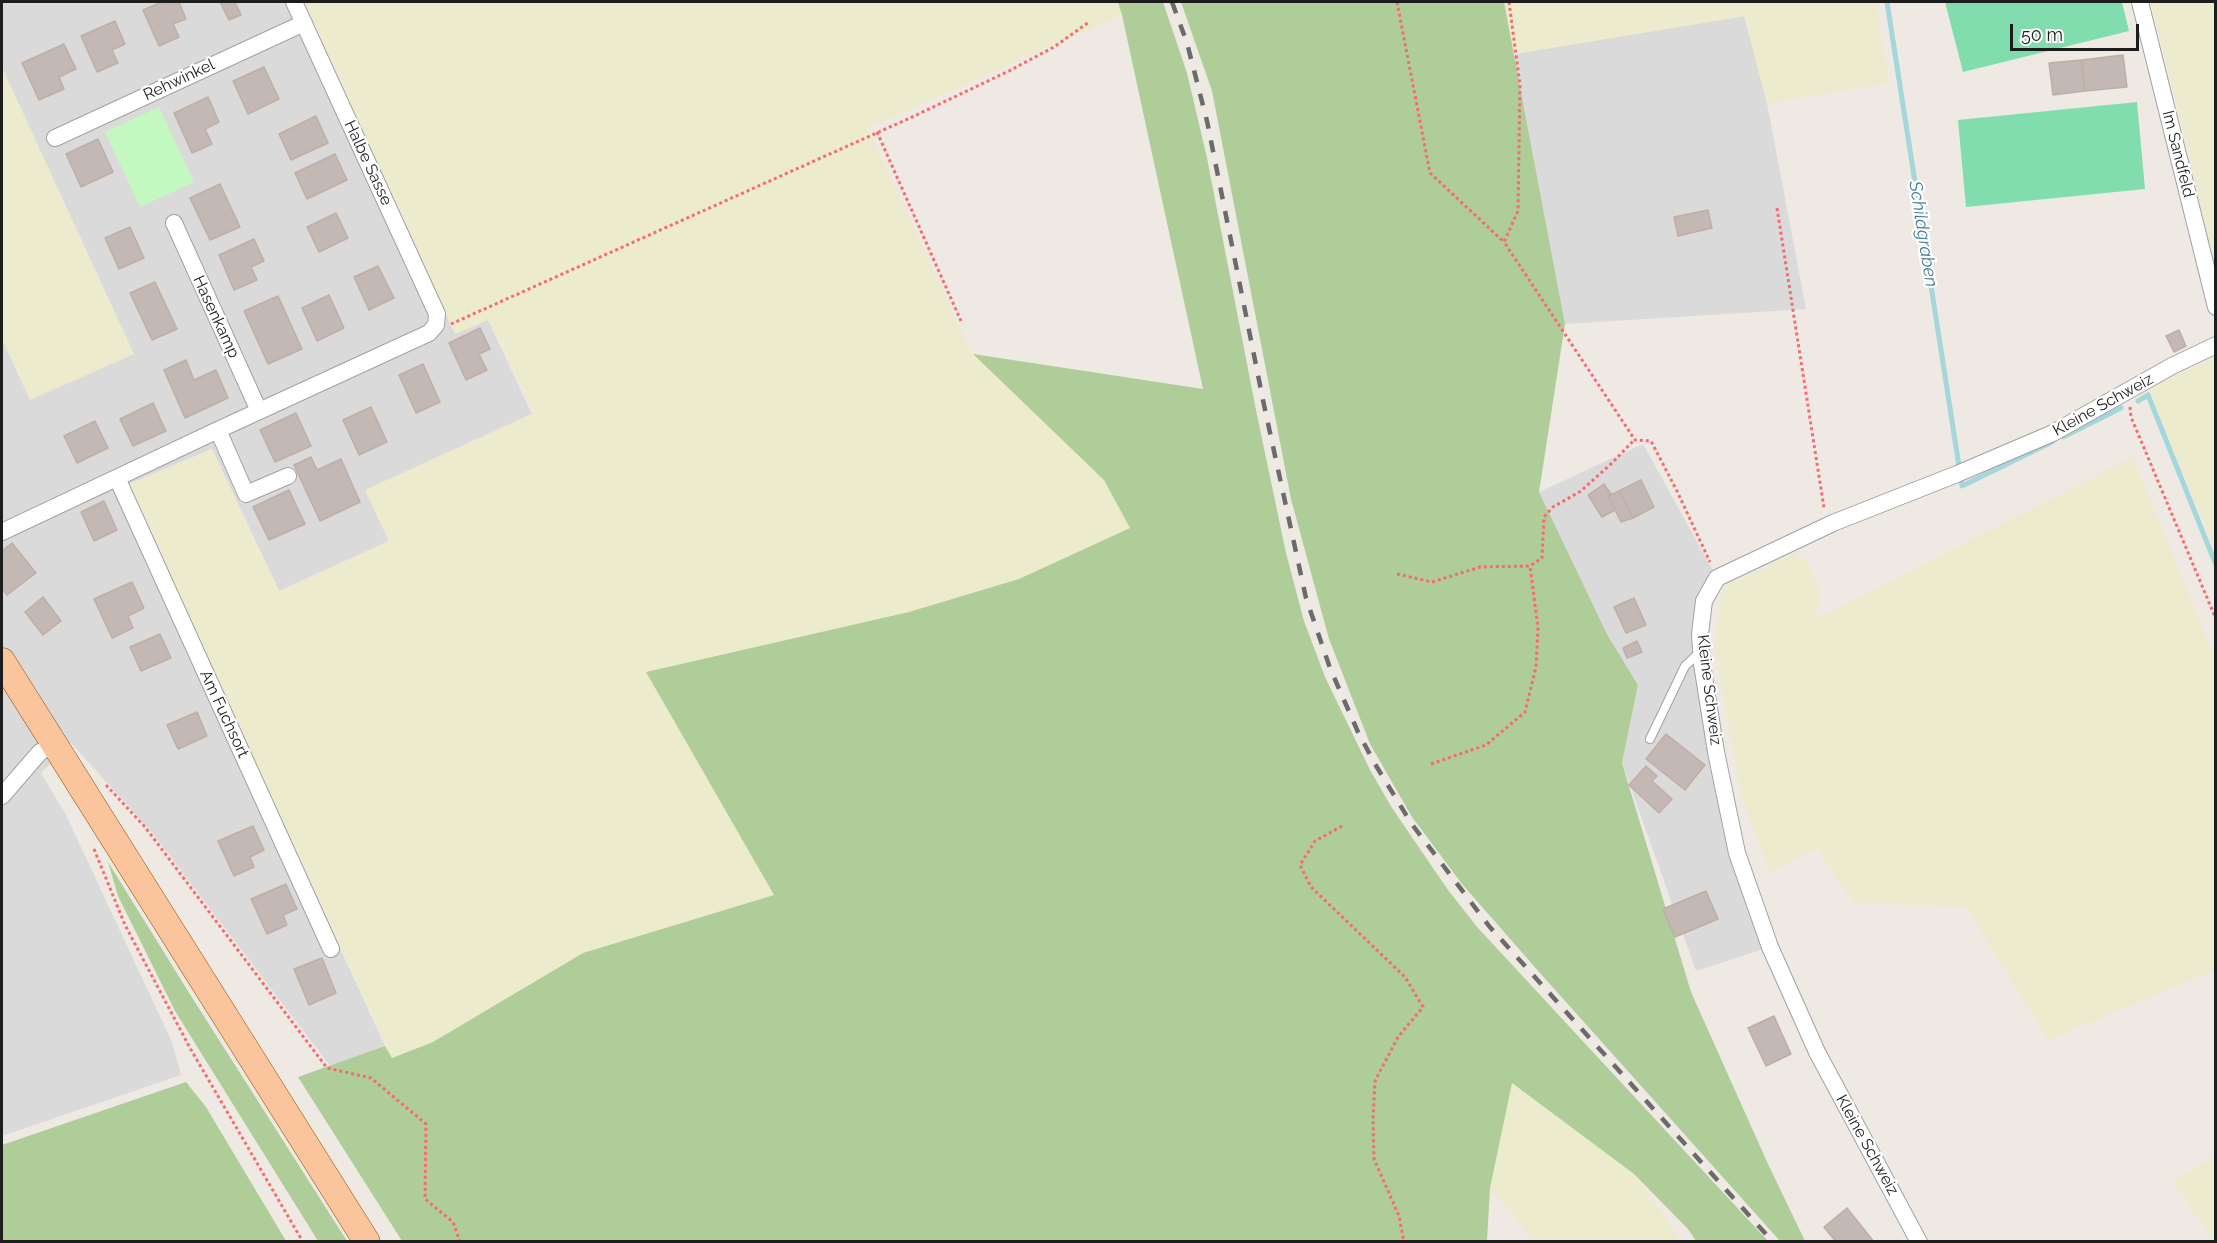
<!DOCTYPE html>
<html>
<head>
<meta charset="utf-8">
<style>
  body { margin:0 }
  #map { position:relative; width:2217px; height:1243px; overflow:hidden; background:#eee9e3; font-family:Raleway,sans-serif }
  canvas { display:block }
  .frame { position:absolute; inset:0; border:3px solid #1d1d1d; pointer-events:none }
  .scale { position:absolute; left:2010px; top:24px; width:129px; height:27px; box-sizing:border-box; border:3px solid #1d1d1d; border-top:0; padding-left:8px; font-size:18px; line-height:21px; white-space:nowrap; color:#1d1d1d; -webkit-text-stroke:4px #fff; paint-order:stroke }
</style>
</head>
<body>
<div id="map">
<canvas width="2217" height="1243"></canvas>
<div class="frame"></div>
<div class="scale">50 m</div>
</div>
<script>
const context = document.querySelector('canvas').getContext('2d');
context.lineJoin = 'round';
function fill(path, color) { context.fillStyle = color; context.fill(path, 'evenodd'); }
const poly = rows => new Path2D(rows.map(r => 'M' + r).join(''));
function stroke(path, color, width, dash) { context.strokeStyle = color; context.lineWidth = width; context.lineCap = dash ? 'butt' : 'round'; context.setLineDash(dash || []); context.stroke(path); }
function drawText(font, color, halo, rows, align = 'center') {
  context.font = font + ' Raleway,sans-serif'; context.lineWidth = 4.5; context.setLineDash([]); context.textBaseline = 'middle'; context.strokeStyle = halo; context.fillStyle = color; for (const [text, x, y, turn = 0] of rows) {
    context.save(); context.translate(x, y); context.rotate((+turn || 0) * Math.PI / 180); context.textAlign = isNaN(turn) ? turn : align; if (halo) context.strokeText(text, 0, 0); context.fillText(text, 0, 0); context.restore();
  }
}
fill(poly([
  [2,2,301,2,455,333,488,320,532,414,366,490,389,541,279,591,212,449,127,485,385,1046,330,1066,150,830,71,743,41,773,66,815,172,1042,181,1075,2,1136],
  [1745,16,1767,103,1806,309,1565,324,1514,54],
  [1643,444,1717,578,1704,601,1716,752,1770,947,1696,971,1622,763,1638,685,1608,636,1539,492]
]), '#dbdada');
fill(poly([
  [304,2,1118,2,1122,15,868,128,972,354,1068,440,1104,480,1130,528,1019,579,909,612,646,672,774,895,583,953,433,1042,392,1058,127,485,212,449,279,591,389,541,365,490,534,413,488,320,455,334],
  [1504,2,1876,2,1889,83,1767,103,1744,16,1514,54],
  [2151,2,2215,2,2215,262],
  [2,67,134,354,30,400,2,339],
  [2215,359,2215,549,2146,388],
  [2133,457,2215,659,2215,970,2048,1040,1966,907,1853,903,1817,848,1770,872,1741,796,1714,648,1723,587,1793,555,1808,561,1821,594,1814,620],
  [1511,1083,1634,1174,1681,1241,1534,1241,1490,1188],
  [2215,1156,2215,1241,2172,1182]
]), '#edebce');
fill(poly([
  [1118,2,1163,2,1187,73,1207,158,1256,410,1286,553,1304,621,1325,677,1370,770,1392,808,1448,890,1478,928,1768,1241,1696,1241,1688,1229,1634,1174,1512,1083,1490,1188,1487,1241,402,1241,298,1077,385,1046,392,1058,433,1042,583,953,774,895,646,672,909,612,1019,579,1130,528,1104,480,973,354,1203,389,1122,15],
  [1181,2,1504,2,1565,324,1539,492,1608,636,1638,685,1622,763,1691,992,1768,1164,1805,1241,1780,1241,1540,973,1462,884,1412,817,1370,744,1329,639,1291,499,1212,91],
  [108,862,191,996,347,1241,318,1241,175,1011,118,896],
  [186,1082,206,1107,286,1241,2,1241,2,1145]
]), '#afcd98');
fill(poly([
  [159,107,194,182,140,207,105,132]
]), '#c3f8c0');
fill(poly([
  [1945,2,2122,2,2129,31,1963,72],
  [2137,102,2145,189,1966,207,1958,120]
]), '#82ddae');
stroke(poly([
  [1887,2,1959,466],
  [2138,401,2148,395,2216,565],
  [2063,437,2121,408],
  [1961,479,1962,486,2052,442]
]), '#a4d6dc', 5);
const building = poly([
  [162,2,179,2,186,19,173,24,179,37,159,46,143,10,162,2],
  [220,2,235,2,241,15,229,20,220,2],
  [115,21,125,44,112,50,118,63,97,72,81,36,115,21],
  [64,44,76,69,59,77,64,89,39,100,22,63,64,44],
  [2123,55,2127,87,2085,91,2082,60,2123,55],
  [2081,60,2085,91,2053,95,2049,63,2081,60],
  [264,67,279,99,248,114,233,81,264,67],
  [208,97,219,122,205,129,212,144,192,153,174,113,208,97],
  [316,116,328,143,291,160,279,134,316,116],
  [98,139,113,172,81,187,66,154,98,139],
  [335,154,347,180,307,199,295,173,335,154],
  [220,184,240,227,210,240,190,198,220,184],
  [1708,210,1712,228,1678,236,1674,217,1708,210],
  [336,213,348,238,319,252,307,227,336,213],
  [130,227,144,258,119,269,105,238,130,227],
  [254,239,264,261,251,267,257,280,234,290,219,255,254,239],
  [378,266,394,298,369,310,354,277,378,266],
  [155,282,177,329,152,340,130,293,155,282],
  [329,295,344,328,317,341,302,308,329,295],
  [278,296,302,349,268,364,244,311,278,296],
  [480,328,490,349,479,354,487,370,466,380,449,343,480,328],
  [2179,330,2186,346,2174,352,2166,336,2179,330],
  [186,360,194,380,216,370,228,398,185,418,164,370,186,360],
  [423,364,440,402,416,413,399,375,423,364],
  [153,403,166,431,133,446,120,419,153,403],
  [371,407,387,442,359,455,343,420,371,407],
  [296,413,311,446,275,462,260,430,296,413],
  [95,421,108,448,77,463,64,436,95,421],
  [311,457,317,470,341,459,360,502,320,521,294,465,311,457],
  [1641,480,1654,507,1633,518,1619,491,1641,480],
  [1604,484,1611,494,1608,496,1615,510,1602,517,1588,495,1604,484],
  [289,490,305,524,269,540,253,507,289,490],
  [1619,491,1633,518,1621,522,1608,496,1619,491],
  [104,501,117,530,94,541,81,512,104,501],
  [12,543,36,573,7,595,2,588,2,551,12,543],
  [132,582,144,608,128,616,133,628,112,638,94,599,132,582],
  [43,597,61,621,43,635,25,612,43,597],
  [1634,598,1646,625,1626,633,1614,607,1634,598],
  [160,634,171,658,141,671,130,647,160,634],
  [1637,641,1642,652,1627,658,1623,648,1637,641],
  [197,712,207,736,178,749,167,725,197,712],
  [1666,734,1705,765,1685,790,1646,759,1666,734],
  [1646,766,1657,776,1652,781,1672,799,1659,813,1629,785,1646,766],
  [253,826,264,850,250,857,254,867,234,876,218,841,253,826],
  [286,884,297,909,283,915,287,925,267,934,251,899,286,884],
  [1706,891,1718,919,1675,937,1663,909,1706,891],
  [322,958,336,993,309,1005,294,969,322,958],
  [1774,1016,1791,1054,1766,1066,1748,1028,1774,1016],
  [1847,1208,1874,1242,1836,1242,1824,1227,1847,1208]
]);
fill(building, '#c3b8b3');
stroke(building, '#c0aea6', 1.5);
const service = poly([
  [1650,739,1685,666,1700,652]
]);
const minor = poly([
  [2140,2,2216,307],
  [55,138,304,23],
  [174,223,259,411],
  [218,430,246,494,288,476],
  [117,478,331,949],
  [2,532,218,430,429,333,436,325,437,314,294,2],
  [2,796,40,752,53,745],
  [1919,1242,1817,1052,1770,947,1737,853,1716,752,1702,664,1700,634,1704,601,1717,578,1833,523,1957,474,2053,433,2172,366,2216,345]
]);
const primary = poly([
  [2,661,367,1242]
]);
stroke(service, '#a1a1a1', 10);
stroke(minor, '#a1a1a1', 18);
stroke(primary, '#945102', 27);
stroke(poly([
  [1397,2,1430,173,1504,242],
  [1509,2,1520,85,1518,211,1504,242,1635,440,1651,441,1677,491,1710,562],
  [877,132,961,321],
  [1777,208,1824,508],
  [451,324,910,118,1009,71,1054,47,1089,22],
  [2130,407,2131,417,2216,619],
  [1397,574,1432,582,1480,567,1530,566,1542,558,1544,517,1553,507,1581,491,1613,462,1634,440],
  [1431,764,1486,745,1525,712,1536,667,1538,628,1530,566],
  [106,785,145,827,327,1068,371,1078,426,1124,425,1199,453,1222,460,1242],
  [1342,826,1315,841,1300,865,1311,887,1405,977,1423,1007,1398,1037,1375,1081,1373,1119,1374,1159,1399,1216,1404,1242],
  [94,849,125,925,190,1048,303,1242]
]), '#f76b6f', 3, [3, 3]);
stroke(service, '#fff', 8);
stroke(minor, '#fff', 16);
stroke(primary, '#fac59c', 26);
stroke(poly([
  [1172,2,1187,43,1207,121,1264,405,1306,598,1330,668,1358,732,1375,764,1411,823,1489,926,1773,1242]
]), '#6b6b6b', 4.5, [12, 12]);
drawText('16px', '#1d1d1d', '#fff', [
  ["Rehwinkel",179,80,-25],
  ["Im Sandfeld",2178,154,76],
  ["Halbe Sasse",368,163,65],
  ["Hasenkamp",216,317,65],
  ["Kleine Schweiz",2103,405,-29],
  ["Kleine Schweiz",1709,690,83],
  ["Am Fuchsort",224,714,65],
  ["Kleine Schweiz",1867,1145,61]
]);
drawText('italic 18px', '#457c9c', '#fff', [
  ["Schildgraben",1923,234,81]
]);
</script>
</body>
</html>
